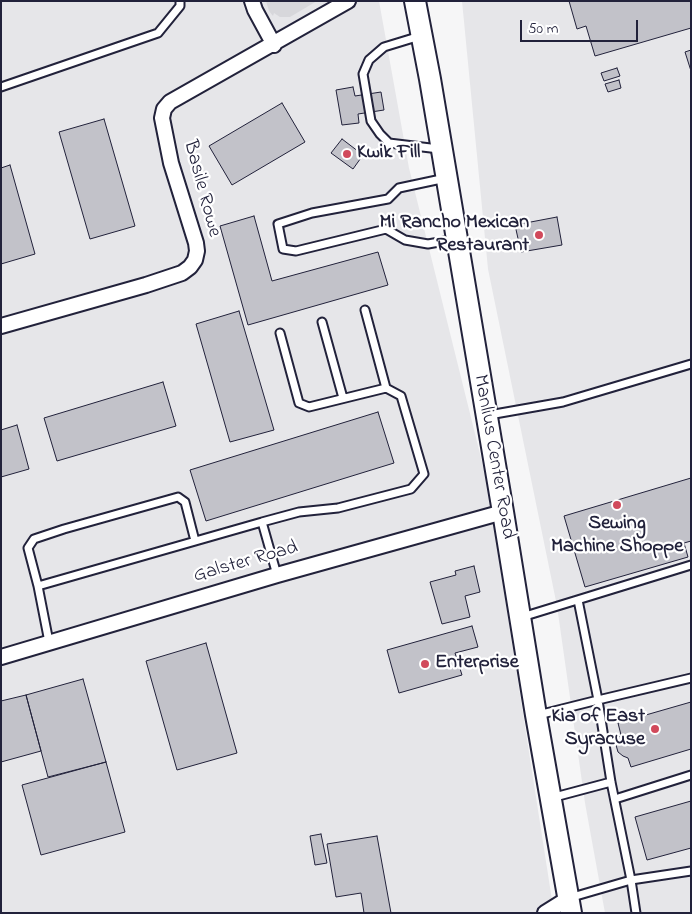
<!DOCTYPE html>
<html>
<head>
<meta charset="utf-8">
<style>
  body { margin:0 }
  #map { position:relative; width:692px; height:914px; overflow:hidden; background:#f6f6f7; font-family:"Indie Flower",sans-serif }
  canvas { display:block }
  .frame { position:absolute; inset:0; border:2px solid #22223b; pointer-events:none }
  .scale { position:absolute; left:520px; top:20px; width:118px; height:22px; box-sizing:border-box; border:2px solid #22223b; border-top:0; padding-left:6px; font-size:15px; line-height:18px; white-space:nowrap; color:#22223b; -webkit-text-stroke:4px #fff; paint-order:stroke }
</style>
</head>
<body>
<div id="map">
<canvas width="692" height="914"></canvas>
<div class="frame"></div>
<div class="scale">50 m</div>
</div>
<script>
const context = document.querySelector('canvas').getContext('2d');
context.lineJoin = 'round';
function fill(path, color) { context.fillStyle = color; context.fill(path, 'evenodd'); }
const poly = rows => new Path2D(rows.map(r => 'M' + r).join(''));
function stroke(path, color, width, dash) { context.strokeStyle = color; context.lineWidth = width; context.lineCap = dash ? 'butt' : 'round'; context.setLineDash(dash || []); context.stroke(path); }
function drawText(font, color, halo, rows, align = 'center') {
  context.font = font + ' "Indie Flower",sans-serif'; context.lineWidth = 4.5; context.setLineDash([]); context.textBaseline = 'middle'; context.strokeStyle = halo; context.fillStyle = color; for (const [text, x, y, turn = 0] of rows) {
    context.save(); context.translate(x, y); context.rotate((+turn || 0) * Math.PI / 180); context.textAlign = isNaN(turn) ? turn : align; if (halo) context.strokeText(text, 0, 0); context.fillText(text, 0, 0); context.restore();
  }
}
fill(poly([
  [1,1,379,1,409,168,487,482,554,913,1,913],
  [462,1,691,1,691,913,605,913,585,803,557,606,488,269]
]), '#e6e6e9');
fill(poly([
  [266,1,317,1,290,17,280,17,274,13,273,16,269,11]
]), '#d7d7db');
const building = poly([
  [569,1,691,1,691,28,595,56,586,26,577,29,569,1],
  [691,50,691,71,685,52,691,50],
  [617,68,620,76,604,81,601,73,617,68],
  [619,80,621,88,608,92,605,84,619,80],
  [353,87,355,96,381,92,384,110,358,114,359,123,342,125,336,90,353,87],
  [282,103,305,142,232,185,209,146,282,103],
  [104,119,135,226,90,239,59,132,104,119],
  [342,139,363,155,353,169,331,153,342,139],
  [10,165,35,254,1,264,1,168,10,165],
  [254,216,272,281,378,252,388,285,248,325,220,226,254,216],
  [557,217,562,245,521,252,515,225,557,217],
  [239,311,274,430,230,442,196,324,239,311],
  [163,382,176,426,57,461,44,418,163,382],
  [378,412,394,463,206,521,190,470,378,412],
  [17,425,29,469,1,477,1,430,17,425],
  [691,478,691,541,684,543,688,557,585,587,564,516,691,478],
  [474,566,480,592,465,596,470,617,442,624,430,582,456,575,455,571,474,566],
  [472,626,478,647,455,653,462,675,399,693,387,650,472,626],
  [206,643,237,753,177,770,146,661,206,643],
  [83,679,106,762,48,777,26,695,83,679],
  [26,695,41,751,1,762,1,701,26,695],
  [691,702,691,749,631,767,628,758,623,756,618,752,616,745,617,739,621,735,618,723,691,702],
  [106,762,125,832,41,855,22,785,106,762],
  [691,801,691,848,647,860,635,817,691,801],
  [321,834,327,863,315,865,310,836,321,834],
  [377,836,391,913,364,913,361,893,336,897,327,844,377,836]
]);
fill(building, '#c2c2c9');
stroke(building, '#22223b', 1);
const lane = poly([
  [420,36,384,47,369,60,363,74,371,121,380,134,389,143,439,149],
  [1,87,158,33,180,6,180,1],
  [446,178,399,188,388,199,312,213,278,224,283,249,296,251,386,229,405,240,428,244,456,239],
  [365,310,386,388],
  [322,322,343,398],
  [489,415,563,402,691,364],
  [195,541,185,502,178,497,64,529,34,539,28,548,38,586,262,522],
  [277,575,262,522,299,512,338,508,411,489,424,474,401,396,386,388,309,407,299,403,280,333],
  [38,586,49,642],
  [578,600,598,700,691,678],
  [522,617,691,565],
  [538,715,598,700,611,782,631,880,636,913],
  [551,798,611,782],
  [615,799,691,775],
  [569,898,631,880,691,871]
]);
const street = poly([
  [252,1,255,10,274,45],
  [1,326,146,285,182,273,190,267,195,260,197,251,196,243,171,163,162,118,164,109,170,102,348,1],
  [1,657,277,575,503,512],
  [545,913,569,898]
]);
const secondary = poly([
  [415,1,430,79,503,512,536,715,571,913]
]);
stroke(lane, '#22223b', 11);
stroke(street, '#22223b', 18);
stroke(secondary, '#22223b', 24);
stroke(lane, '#fff', 7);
stroke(street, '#fff', 14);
stroke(secondary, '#fff', 20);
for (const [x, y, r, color] of [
  [347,154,5,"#d1495b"],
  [539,235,5,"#d1495b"],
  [617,505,5,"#d1495b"],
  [425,664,5,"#d1495b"],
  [655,729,5,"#d1495b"]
]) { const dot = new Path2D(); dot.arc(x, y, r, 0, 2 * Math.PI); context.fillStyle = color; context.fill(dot); stroke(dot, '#fff', 2); }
drawText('bold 20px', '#22223b', '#fff', [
  ["Kwik Fill",357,154],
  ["Mi Rancho Mexican",529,224,"right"],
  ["Restaurant",529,247,"right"],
  ["Sewing",617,525,"center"],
  ["Machine Shoppe",617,548,"center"],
  ["Enterprise",435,664],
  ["Kia of East",645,718,"right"],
  ["Syracuse",645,741,"right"]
], 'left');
drawText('20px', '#22223b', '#fff', [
  ["Basile Rowe",201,189,75],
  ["Manlius Center Road",493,457,80],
  ["Galster Road",246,563,-16]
]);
</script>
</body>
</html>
